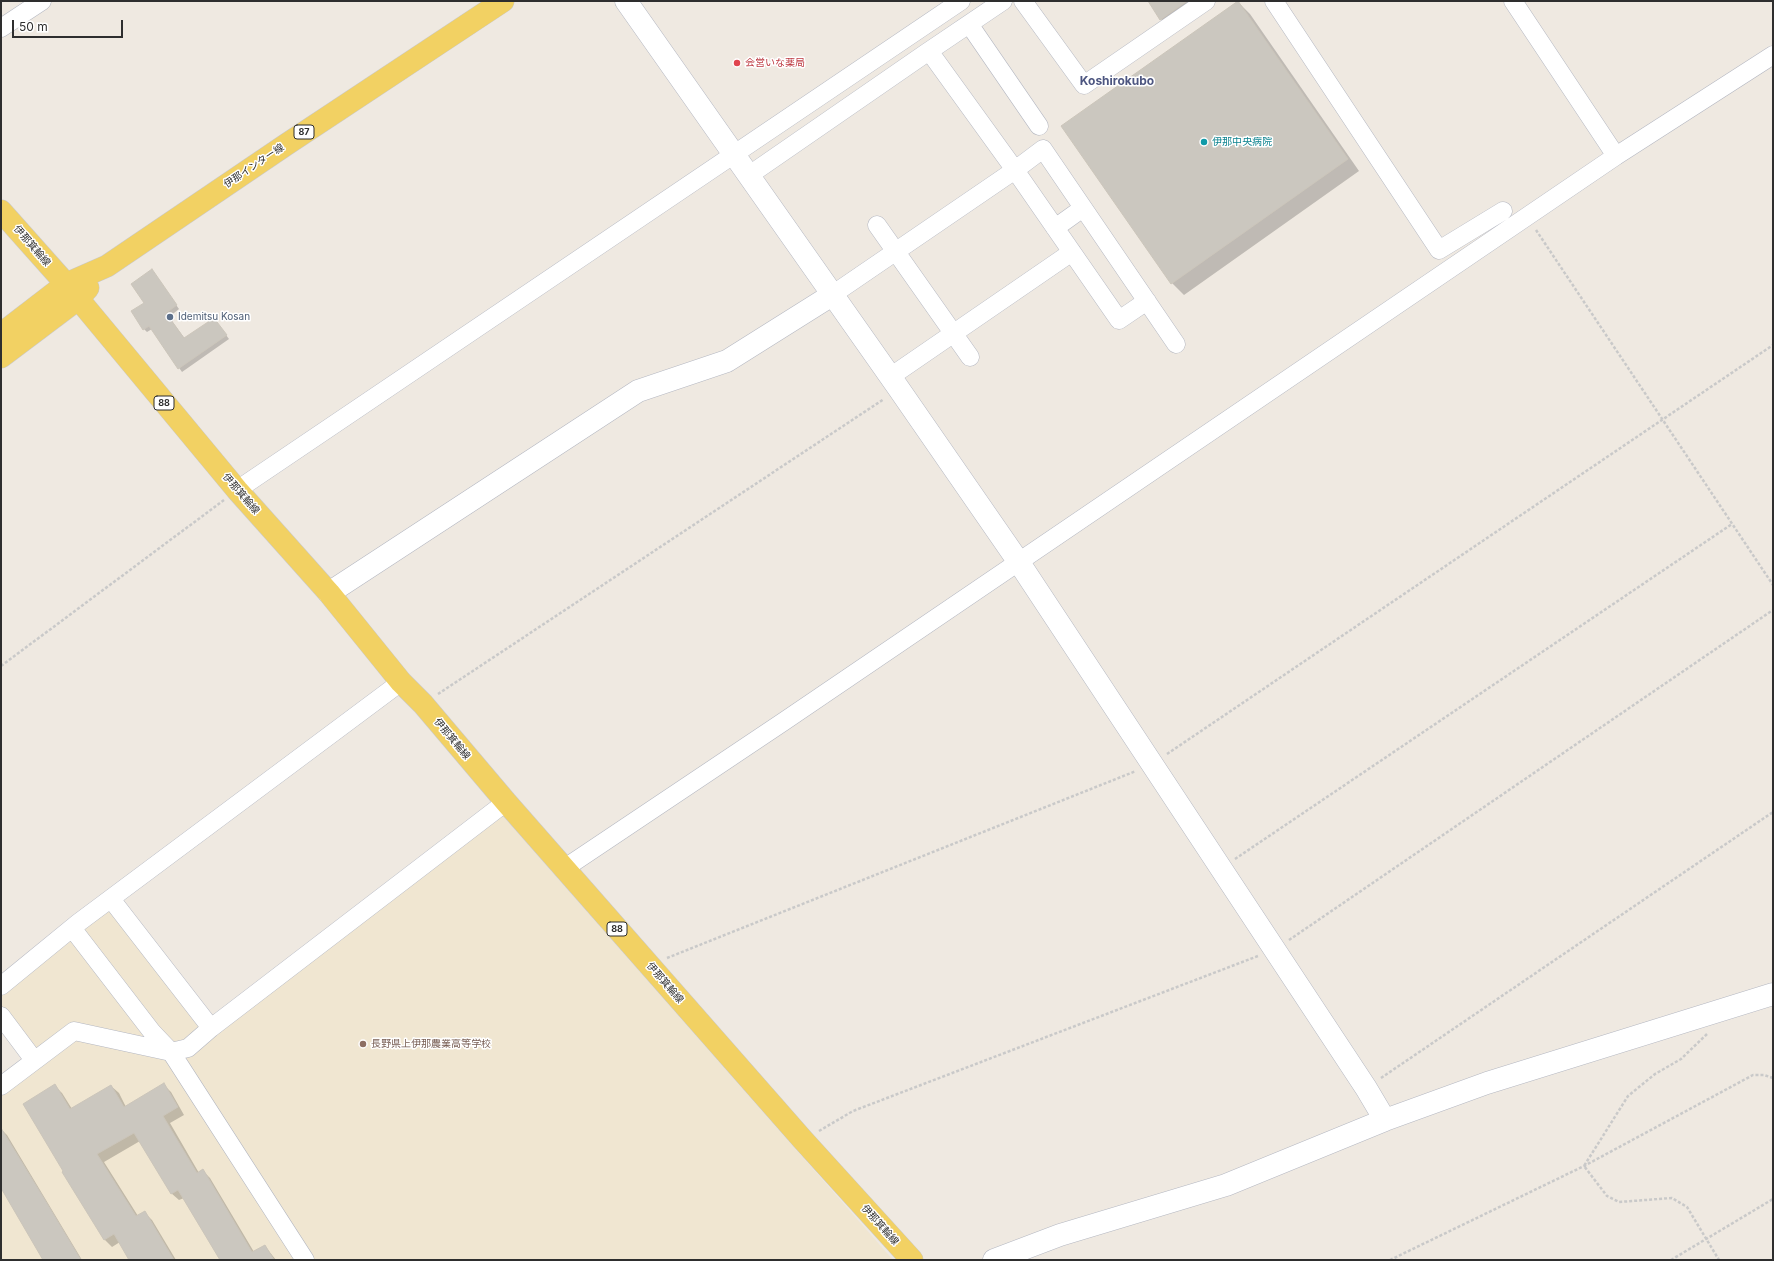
<!DOCTYPE html>
<html>
<head>
<meta charset="utf-8">
<style>
  body { margin:0 }
  #map { position:relative; width:1774px; height:1261px; overflow:hidden; background:#efe9e1; font-family:Inter,sans-serif }
  canvas { display:block }
  .frame { position:absolute; inset:0; border:2px solid #2e2e2e; pointer-events:none }
  .scale { position:absolute; left:12px; top:20px; width:111px; height:18px; box-sizing:border-box; border:2px solid #2e2e2e; border-top:0; padding-left:5px; font-size:12px; line-height:14px; white-space:nowrap; color:#2e2e2e; -webkit-text-stroke:3px #fff; paint-order:stroke }
</style>
</head>
<body>
<div id="map">
<canvas width="1774" height="1261"></canvas>
<div class="frame"></div>
<div class="scale">50 m</div>
</div>
<script>
const context = document.querySelector('canvas').getContext('2d');
context.lineJoin = 'round';
function fill(path, color) { context.fillStyle = color; context.fill(path, 'evenodd'); }
const poly = rows => new Path2D(rows.map(r => 'M' + r).join(''));
function stroke(path, color, width, dash) { context.strokeStyle = color; context.lineWidth = width; context.lineCap = dash ? 'butt' : 'round'; context.setLineDash(dash || []); context.stroke(path); }
function drawText(font, color, halo, rows, align = 'center') {
  context.font = font + ' Inter,"Noto Sans JP",sans-serif'; context.lineWidth = 3; context.setLineDash([]); context.textBaseline = 'middle'; context.strokeStyle = halo; context.fillStyle = color; for (const [text, x, y, turn = 0] of rows) {
    context.save(); context.translate(x, y); context.rotate((+turn || 0) * Math.PI / 180); context.textAlign = isNaN(turn) ? turn : align; if (halo) context.strokeText(text, 0, 0); context.fillText(text, 0, 0); context.restore();
  }
}
fill(poly([
  [497,809,893,1260,1,1260,1,1086,34,1060,1,1016,1,986,111,899,211,1028]
]), '#f0e6d1');
fill(poly([
  [1149,1,1201,1,1166,25,1161,19],
  [1238,2,1250,14,1359,171,1184,295,1172,283],
  [152,271,179,309,169,317,185,339,214,319,229,339,182,372,152,329,147,332,144,329,145,303],
  [164,1085,171,1092,184,1115,170,1123,199,1173,202,1170,210,1178,254,1252,265,1246,276,1260,221,1260,184,1198,179,1200,171,1193,140,1141,104,1162,138,1216,145,1213,152,1220,176,1260,130,1260,120,1242,112,1247,104,1239,65,1171,55,1086,62,1093,72,1109,111,1086,119,1093,126,1107],
  [1,1129,7,1135,82,1260,45,1260,1,1186]
]), '#0003');
const building = poly([
  [1148,1,1187,1,1160,20,1148,1],
  [1238,1,1348,159,1171,284,1061,126,1238,1],
  [152,269,177,305,166,313,184,338,214,318,227,335,178,369,149,326,143,330,131,311,144,303,131,284,152,269],
  [164,1083,178,1107,163,1116,197,1173,203,1169,252,1252,265,1245,274,1260,220,1260,178,1190,171,1194,134,1133,97,1154,136,1216,145,1211,174,1260,129,1260,114,1234,104,1240,62,1172,63,1171,23,1104,55,1084,70,1109,111,1085,124,1107,164,1083],
  [1,1128,45,1200,81,1260,43,1260,1,1188,1,1128]
]);
fill(building, '#cbc7bf');
stroke(building, '#cbc5ba', 1);
const street = poly([
  [1023,1,1084,85,1206,1],
  [1274,1,1439,250,1503,211],
  [1513,1,1616,156],
  [969,24,1039,126],
  [1,28,42,1],
  [929,51,1003,1],
  [748,176,929,51,1015,170,1119,320,1147,301],
  [877,225,970,357],
  [1055,228,1083,208],
  [832,295,1015,170,1043,149,1176,344],
  [890,377,1072,252],
  [237,490,961,1],
  [565,868,783,722,1616,156,1773,55],
  [111,899,211,1028],
  [72,928,152,1032,171,1052,305,1260],
  [1,986,78,923,401,682],
  [1,1016,34,1060],
  [1,1086,74,1031,171,1052,188,1048,211,1028,506,802]
]);
const secondary = poly([
  [626,1,899,389,1018,561,1366,1088,1385,1120],
  [329,593,638,391,727,361,832,295],
  [994,1260,1060,1235,1226,1185,1385,1120,1487,1083,1773,994]
]);
const primary = poly([
  [1,211,66,284,237,490,329,593,401,682,423,704,506,802,803,1140,912,1260],
  [1,334,66,284,107,266,287,144,503,1],
  [1,357,78,299,88,288]
]);
stroke(street, '#b4b7c1', 19);
stroke(secondary, '#b4b7c1', 23);
stroke(primary, '#c9c9c9', 23);
stroke(poly([
  [1536,230,1773,585],
  [1,666,224,500],
  [438,694,884,399],
  [1167,754,1773,345],
  [1235,859,1732,524],
  [1289,940,1773,610],
  [667,958,1136,771],
  [1707,1034,1681,1059,1655,1074,1628,1096,1584,1166,1607,1196,1619,1202,1672,1198,1687,1207,1719,1260],
  [1381,1078,1773,812],
  [819,1131,853,1111,1258,956],
  [1390,1260,1584,1166,1753,1075,1764,1075,1773,1078],
  [1671,1260,1773,1199]
]), '#c9c9c9', 2.5, [3, 2]);
stroke(street, '#fff', 18);
stroke(secondary, '#fff', 22);
stroke(primary, '#f2d163', 22);
for (const [x, y, r, color] of [
  [737,63,4,"#e0444e"],
  [1204,142,4,"#0f9aa8"],
  [170,317,4,"#5c6f8a"],
  [363,1044,4,"#8d6e63"]
]) { const dot = new Path2D(); dot.arc(x, y, r, 0, 2 * Math.PI); context.fillStyle = color; context.fill(dot); stroke(dot, '#fff', 1.5); }
for (const [x, y, w] of [
  [304,132,20],
  [164,403,20],
  [617,929,20]
]) { const box = new Path2D(); box.roundRect(x - w / 2, y - 7, w, 14, 3); context.fillStyle = '#fff'; context.fill(box); stroke(box, '#2e2e2e', 1); }
drawText('bold 9px', '#2e2e2e', null, [
  ["87",304,132],
  ["88",164,403],
  ["88",617,929]
]);
drawText('10px', '#be3a42', '#fff', [
  ["会営いな薬局",745,63]
], 'left');
drawText('10px', '#0d838f', '#fff', [
  ["伊那中央病院",1212,142]
], 'left');
drawText('10px', '#2e2e2e', '#fff', [
  ["伊那インター線",254,166,-34],
  ["伊那箕輪線",32,246,49],
  ["伊那箕輪線",241,494,49],
  ["伊那箕輪線",452,739,50],
  ["伊那箕輪線",665,983,49],
  ["伊那箕輪線",880,1225,48]
]);
drawText('10px', '#4e5e75', '#fff', [
  ["Idemitsu Kosan",178,317]
], 'left');
drawText('10px', '#785e54', '#fff', [
  ["長野県上伊那農業高等学校",371,1044]
], 'left');
drawText('bold 12px', '#4d5680', '#fff', [
  ["Koshirokubo",1117,81]
]);
</script>
</body>
</html>
